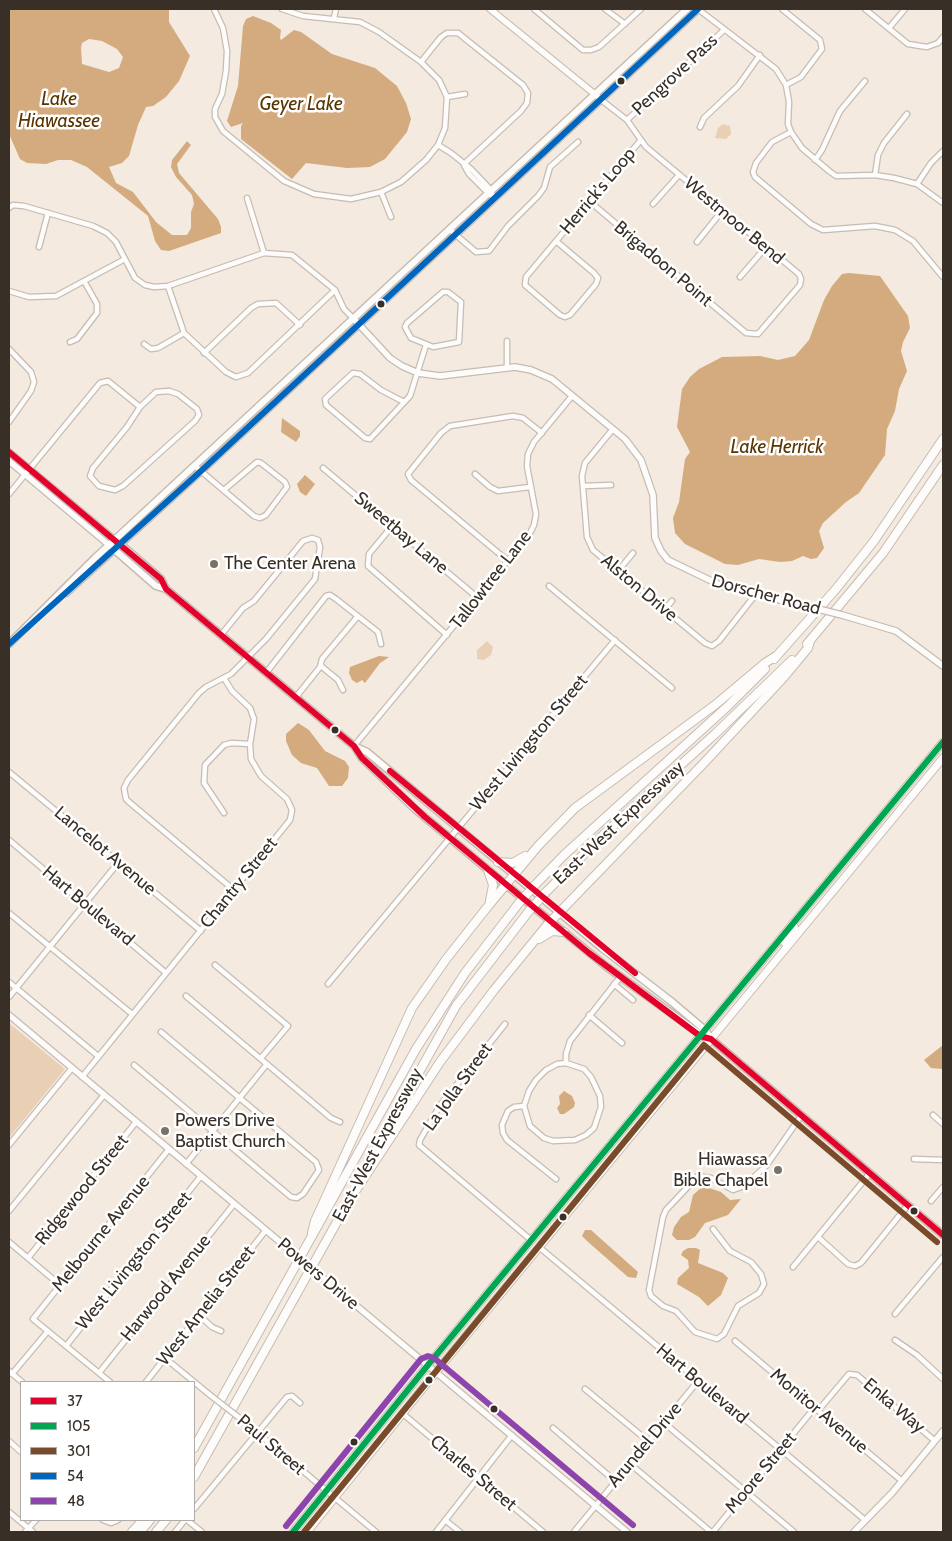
<!DOCTYPE html>
<html>
<head>
<meta charset="utf-8">
<style>
  body { margin:0 }
  #map { position:relative; width:952px; height:1541px; overflow:hidden; background:#f4eadf; font-family:Cabin,sans-serif }
  canvas { display:block }
  .frame { position:absolute; inset:0; border:10px solid #383027; pointer-events:none }
  .legend { position:absolute; left:20px; top:1381px; width:175px; height:140px; box-sizing:border-box; background:#fff; border:1px solid #afaca9; margin:0; padding:6px 9px; list-style:none; font-size:15px; color:#383027 }
  .legend li { display:flex; align-items:center; gap:10px; height:25px }
  .legend b { width:25px; border:1px solid #afaca9 }
</style>
</head>
<body>
<div id="map">
<canvas width="952" height="1541"></canvas>
<div class="frame"></div>
<ul class="legend">
<li><b style="height:6px;background:#e4002b"></b>37</li>
<li><b style="height:6px;background:#00a651"></b>105</li>
<li><b style="height:6px;background:#7a4b2a"></b>301</li>
<li><b style="height:6px;background:#0065bd"></b>54</li>
<li><b style="height:6px;background:#8e44ad"></b>48</li>
</ul>
</div>
<script>
const context = document.querySelector('canvas').getContext('2d');
context.lineJoin = 'round';
function fill(path, color) { context.fillStyle = color; context.fill(path, 'evenodd'); }
const poly = rows => new Path2D(rows.map(r => 'M' + r).join(''));
function stroke(path, color, width, dash) { context.strokeStyle = color; context.lineWidth = width; context.lineCap = dash ? 'butt' : 'round'; context.setLineDash(dash || []); context.stroke(path); }
function drawText(font, color, halo, rows, align = 'center') {
  context.font = font + ' Cabin,sans-serif'; context.lineWidth = 5; context.setLineDash([]); context.textBaseline = 'middle'; context.strokeStyle = halo; context.fillStyle = color; for (const [text, x, y, turn = 0] of rows) {
    context.save(); context.translate(x, y); context.rotate((+turn || 0) * Math.PI / 180); context.textAlign = isNaN(turn) ? turn : align; if (halo) context.strokeText(text, 0, 0); context.fillText(text, 0, 0); context.restore();
  }
}
fill(poly([
  [723,124,730,126,731,134,726,139,715,138,718,128],
  [487,641,493,647,491,655,484,660,477,659,477,650],
  [9,1023,65,1069,9,1138]
]), '#e9d0b5');
fill(poly([
  [9,9,169,9,169,22,190,56,179,81,166,97,153,106,146,107,138,125,129,156,122,163,109,167,116,183,133,192,156,222,172,235,187,235,191,228,191,212,194,204,192,195,176,177,171,167,172,160,187,141,191,145,177,164,179,173,218,219,221,227,221,233,169,251,161,250,155,241,148,216,87,167,71,160,58,160,46,164,27,163,20,159,9,134],
  [89,39,102,41,117,49,123,57,119,68,109,72,82,64,81,48,82,43],
  [253,16,271,23,281,30,280,38,281,40,294,30,301,32,332,54,375,68,397,86,406,103,411,119,407,132,385,159,370,167,347,168,306,163,292,179,241,139,241,126,243,123,231,127,227,121,238,86,243,26,246,19],
  [849,273,880,276,908,316,910,328,903,342,901,351,907,371,899,389,895,411,887,429,885,455,859,493,846,502,823,523,819,531,824,548,817,558,811,559,803,556,792,561,780,562,759,559,738,565,725,564,685,544,675,533,673,518,679,502,685,459,690,452,677,427,682,389,690,377,699,369,722,357,760,356,778,360,795,356,809,340,824,300,832,286,842,274],
  [282,418,300,431,300,436,296,442,281,432],
  [305,475,315,484,306,496,300,492,297,484],
  [379,656,389,657,380,663,365,683,362,680,357,683,352,680,349,673,350,667],
  [298,723,309,730,325,751,345,761,349,767,348,778,342,786,329,786,317,768,301,763,292,755,286,741,286,734],
  [943,1045,943,1069,931,1068,924,1060],
  [564,1091,572,1096,575,1103,574,1107,564,1114,560,1114,557,1108,560,1104,559,1096],
  [703,1186,721,1192,730,1200,741,1199,728,1215,705,1223,695,1237,689,1240,677,1240,672,1235,674,1227,681,1217,689,1212,693,1195],
  [585,1230,591,1230,638,1272,636,1278,628,1277,587,1241,582,1236],
  [688,1248,696,1248,700,1250,698,1263,723,1273,728,1278,721,1295,708,1306,699,1297,677,1284,678,1278,689,1268,688,1260,681,1255,683,1251]
]), '#d3ab7e');
const minor = poly([
  [214,9,223,28,227,51,226,71,222,94,215,109,215,117,223,131,284,181,314,194,351,199,381,192,401,182,426,160,438,145,445,128,447,97,439,80,421,62,379,32,360,22,303,16,282,9],
  [534,9,583,50,591,50,599,47,641,9],
  [605,9,625,24],
  [698,9,776,69,786,85,789,102,788,124,791,132,802,148,829,171,836,176,875,175,894,178,917,184,943,203],
  [782,9,820,40,822,49,801,77,786,85],
  [865,9,908,44,927,47,938,43,943,37],
  [334,18,336,9],
  [889,28,905,9],
  [421,62,441,37,447,33,458,33,523,85,528,93,527,103,521,111,464,164],
  [447,97,465,94],
  [627,120,724,30],
  [700,127,704,118,738,86,760,55],
  [791,132,772,142,756,163,753,172,755,177,811,224,823,230,875,226,895,230,913,241,943,277],
  [438,145,451,153,471,169,491,190,493,197],
  [815,160,822,150,840,111,865,81],
  [464,165,469,174,490,195],
  [875,175,878,155,884,143,907,114],
  [917,184,931,163,943,151],
  [381,192,391,217],
  [247,198,264,253],
  [589,201,746,333,758,334,800,285,801,279,799,274,646,147,627,120,600,99],
  [653,204,679,175],
  [9,208,13,205,24,206,93,226,107,233,116,242,135,278,145,285,154,287,168,286,264,253,292,255,335,290,344,309,353,318],
  [449,229,476,252,489,251,508,226,538,196,544,188,550,167,578,142],
  [556,241,594,273,598,278,596,284,570,315,565,317,560,315,525,285,526,277,640,141],
  [697,242,722,211],
  [39,247,48,213],
  [740,277,766,247],
  [168,286,184,333,226,372,236,377,248,373,335,290],
  [9,291,29,297,56,296,125,259],
  [443,292,448,292,461,302,459,342,433,347,411,338,405,327,407,323,443,292],
  [70,342,77,339,97,313,97,304,84,281],
  [144,344,151,349,158,348,184,333],
  [9,349,31,372,34,382,31,391,9,422],
  [204,353,251,308,258,304,276,303,300,325],
  [507,367,507,341],
  [169,391,178,394,197,409,199,415,195,421,123,486,115,490,99,486,90,476,93,468,127,427,140,407,156,392,169,391],
  [404,402,381,390,360,374,353,373,325,399,326,405,365,438,370,439,410,396,426,345],
  [613,429,585,463,582,476,587,537,593,550,705,643,712,646,719,641,756,594],
  [195,466,254,516,260,518,266,515,287,487,285,482,261,463,257,462,224,490],
  [323,468,478,598],
  [475,474,490,487,498,491,530,487],
  [583,486,611,485],
  [9,494,100,383,108,381,113,385,140,407],
  [393,525,369,554,368,566,447,635],
  [508,561,411,480,408,474,441,433,450,426,513,416,523,418,542,433],
  [618,571,633,553],
  [549,586,672,688],
  [665,609,672,601],
  [221,635,243,608,254,601,303,541,312,538,318,540,320,547,315,579,266,639,231,674,206,687,199,693,128,780,124,788,126,799,129,802,234,890],
  [321,666,338,680,343,690],
  [266,673,326,596,330,595,336,599,378,632,381,644],
  [296,697,320,667,322,659,358,616],
  [354,746,529,535,534,525,536,514,527,466,528,454,534,442,572,396],
  [9,772,201,931],
  [224,813,204,783,205,765,224,745,231,743,250,744],
  [9,840,166,973],
  [9,913,132,1014],
  [215,965,288,1026,261,1058],
  [9,982,98,1056],
  [328,984,615,640],
  [614,984,633,1000],
  [186,996,331,1118,340,1122],
  [9,997,118,863],
  [589,1015,622,1043],
  [505,1024,439,1107,420,1140,419,1145,531,1240],
  [566,1063,584,1069,591,1077,600,1096,601,1107,594,1128,586,1135,575,1140,553,1141,544,1138,530,1126,524,1106,529,1091,536,1080,546,1070,557,1064,566,1063],
  [566,1063,566,1054,570,1041,621,976],
  [134,1065,291,1197,297,1198,303,1194,319,1170,316,1162,161,1032],
  [82,1077,290,820,292,810,287,799,261,776,251,759,250,744,254,719,250,708,232,691,224,678],
  [524,1106,514,1107,508,1111,502,1125,503,1133,507,1140,556,1179],
  [933,1115,943,1124],
  [9,1145,72,1068],
  [914,1159,943,1160],
  [186,1164,267,1064],
  [931,1201,943,1187],
  [9,1211,104,1095],
  [713,1229,730,1251,751,1262,761,1274,764,1284,759,1293,738,1306,724,1334,717,1339,695,1332,676,1311,663,1306,651,1296,649,1290,663,1217,666,1210,698,1176,711,1178,733,1190,744,1186,766,1166,801,1116],
  [818,1237,848,1264,855,1266,861,1263,908,1205],
  [9,1242,60,1285],
  [539,1247,865,1520],
  [28,1258,136,1122],
  [793,1267,870,1173],
  [895,1314,943,1257],
  [199,1315,212,1327,221,1331],
  [895,1340,917,1355,943,1379],
  [735,1341,902,1481],
  [66,1346,201,1176],
  [165,1358,210,1395],
  [9,1371,22,1382],
  [99,1373,234,1204],
  [12,1374,48,1331],
  [110,1382,33,1319,169,1149],
  [146,1382,266,1230],
  [585,1389,648,1441],
  [402,1413,543,1532],
  [237,1416,376,1532],
  [663,1422,794,1532],
  [553,1428,615,1481],
  [9,1441,21,1452],
  [629,1463,711,1532],
  [194,1509,287,1397,292,1396,300,1403],
  [9,1512,33,1532],
  [103,1520,111,1523,118,1520],
  [187,1520,202,1532],
  [445,1520,460,1532],
  [25,1532,36,1520],
  [175,1532,185,1520],
  [436,1532,512,1435],
  [574,1532,698,1381],
  [713,1532,811,1412,822,1406,849,1374,857,1375,935,1441]
]);
const tertiary = poly([
  [490,9,597,96],
  [353,318,390,358,402,366,418,373,440,376,515,367,531,370,552,379,625,439,641,460,653,495,655,538,661,551,668,560,722,586,810,607],
  [9,452,115,540],
  [9,461,109,545],
  [842,615,896,631,943,666],
  [9,1015,292,1252],
  [316,1272,627,1532],
  [854,1532,892,1493,943,1431]
]);
const secondary = poly([
  [119,543,161,579,166,589],
  [109,545,156,586,166,589,354,746,367,752,602,948,672,1002,705,1030,711,1039,943,1235],
  [66,593,201,471,698,9],
  [9,644,95,558,687,9],
  [355,747,362,758,415,809,505,884,607,967,704,1037]
]);
const trunk = poly([
  [785,943,795,929,793,923],
  [293,1532,428,1365,943,742],
  [307,1532,432,1377,943,758]
]);
const motorway = poly([
  [807,644,883,553,943,465],
  [774,659,836,589,874,541,943,439],
  [498,862,513,863,525,856],
  [488,870,493,885,490,901],
  [535,885,564,855,728,706,765,669],
  [545,893,603,835,715,734,792,660],
  [539,939,552,931,564,932],
  [360,1178,456,1006,529,911],
  [345,1207,440,1062,494,990,548,924,703,764,784,677,808,648,810,641],
  [312,1233,315,1221,412,1008,447,958,489,905,538,846,575,808,715,705,765,663,776,656],
  [194,1448,416,1049,465,973,519,903],
  [194,1477,347,1204],
  [132,1532,143,1520],
  [140,1532,150,1520],
  [156,1532,166,1520]
]);
stroke(minor, '#c5bcb3', 7);
stroke(tertiary, '#c5bcb3', 8);
stroke(secondary, '#c5bcb3', 9);
stroke(trunk, '#c5bcb3', 9);
stroke(motorway, '#c5bcb3', 10);
stroke(minor, '#fdfcfa', 4.5);
stroke(tertiary, '#fdfcfa', 5.5);
stroke(secondary, '#fdfcfa', 6);
stroke(trunk, '#fdfcfa', 7);
stroke(motorway, '#fdfcfa', 8);
const minorBridge = poly([
  [210,1395,237,1416]
]);
const tertiaryBridge = poly([
  [810,607,842,615],
  [292,1252,316,1272]
]);
const motorwayBridge = poly([
  [519,903,535,885],
  [529,911,545,893]
]);
stroke(minorBridge, '#c5bcb3', 7, []);
stroke(tertiaryBridge, '#c5bcb3', 8, []);
stroke(motorwayBridge, '#c5bcb3', 10, []);
stroke(minorBridge, '#fdfcfa', 4.5);
stroke(tertiaryBridge, '#fdfcfa', 5.5);
stroke(motorwayBridge, '#fdfcfa', 8);
stroke(poly([
  [9,452,161,579,166,589,354,746,362,758,425,817,589,953,700,1036,711,1039,943,1235],
  [390,771,635,973]
]), '#e4002b', 6);
stroke(poly([
  [293,1532,428,1365,943,742]
]), '#00a651', 6);
stroke(poly([
  [304,1532,704,1045,937,1242]
]), '#7a4b2a', 6);
stroke(poly([
  [9,644,201,471,698,9]
]), '#0065bd', 6);
stroke(poly([
  [286,1526,421,1359,428,1356,434,1358,633,1525]
]), '#8e44ad', 6);
for (const [x, y, r, color] of [
  [621,81,4.5,"#383027"],
  [381,304,4.5,"#383027"],
  [214,564,5,"#7a7167"],
  [335,730,4.5,"#383027"],
  [165,1131,5,"#7a7167"],
  [778,1170,5,"#7a7167"],
  [914,1211,4.5,"#383027"],
  [563,1217,4.5,"#383027"],
  [429,1380,4.5,"#383027"],
  [494,1409,4.5,"#383027"],
  [354,1442,4.5,"#383027"]
]) { const dot = new Path2D(); dot.arc(x, y, r, 0, 2 * Math.PI); context.fillStyle = color; context.fill(dot); stroke(dot, '#fff', 2); }
drawText('18px', '#383027', '#fff', [
  ["Pengrove Pass",675,75,-43],
  ["Herrick's Loop",598,191,-50],
  ["Westmoor Bend",734,221,40],
  ["Brigadoon Point",663,264,40],
  ["Sweetbay Lane",401,533,40],
  ["Tallowtree Lane",491,580,-52],
  ["Alston Drive",639,588,40],
  ["Dorscher Road",766,595,15],
  ["West Livingston Street",529,743,-50],
  ["East-West Expressway",619,823,-43],
  ["Lancelot Avenue",105,851,40],
  ["Chantry Street",239,883,-51],
  ["Hart Boulevard",88,906,40],
  ["La Jolla Street",458,1087,-54],
  ["East-West Expressway",378,1145,-62],
  ["Ridgewood Street",82,1190,-51],
  ["Melbourne Avenue",101,1234,-51],
  ["West Livingston Street",134,1261,-51],
  ["Powers Drive",318,1274,40],
  ["Harwood Avenue",166,1288,-51],
  ["West Amelia Street",206,1306,-52],
  ["Hart Boulevard",702,1384,40],
  ["Enka Way",894,1406,40],
  ["Monitor Avenue",819,1411,40],
  ["Paul Street",271,1445,40],
  ["Arundel Drive",645,1445,-50],
  ["Charles Street",473,1473,40],
  ["Moore Street",761,1473,-50]
]);
drawText('18px', '#383027', '#fff', [
  ["The Center Arena",224,564],
  ["Powers Drive",175,1121],
  ["Baptist Church",175,1142],
  ["Hiawassa",768,1160,"right"],
  ["Bible Chapel",768,1181,"right"]
], 'left');
drawText('italic 19px', '#583502', '#fff', [
  ["Lake",59,99],
  ["Hiawassee",59,121],
  ["Geyer Lake",301,104],
  ["Lake Herrick",777,447]
]);
</script>
</body>
</html>
